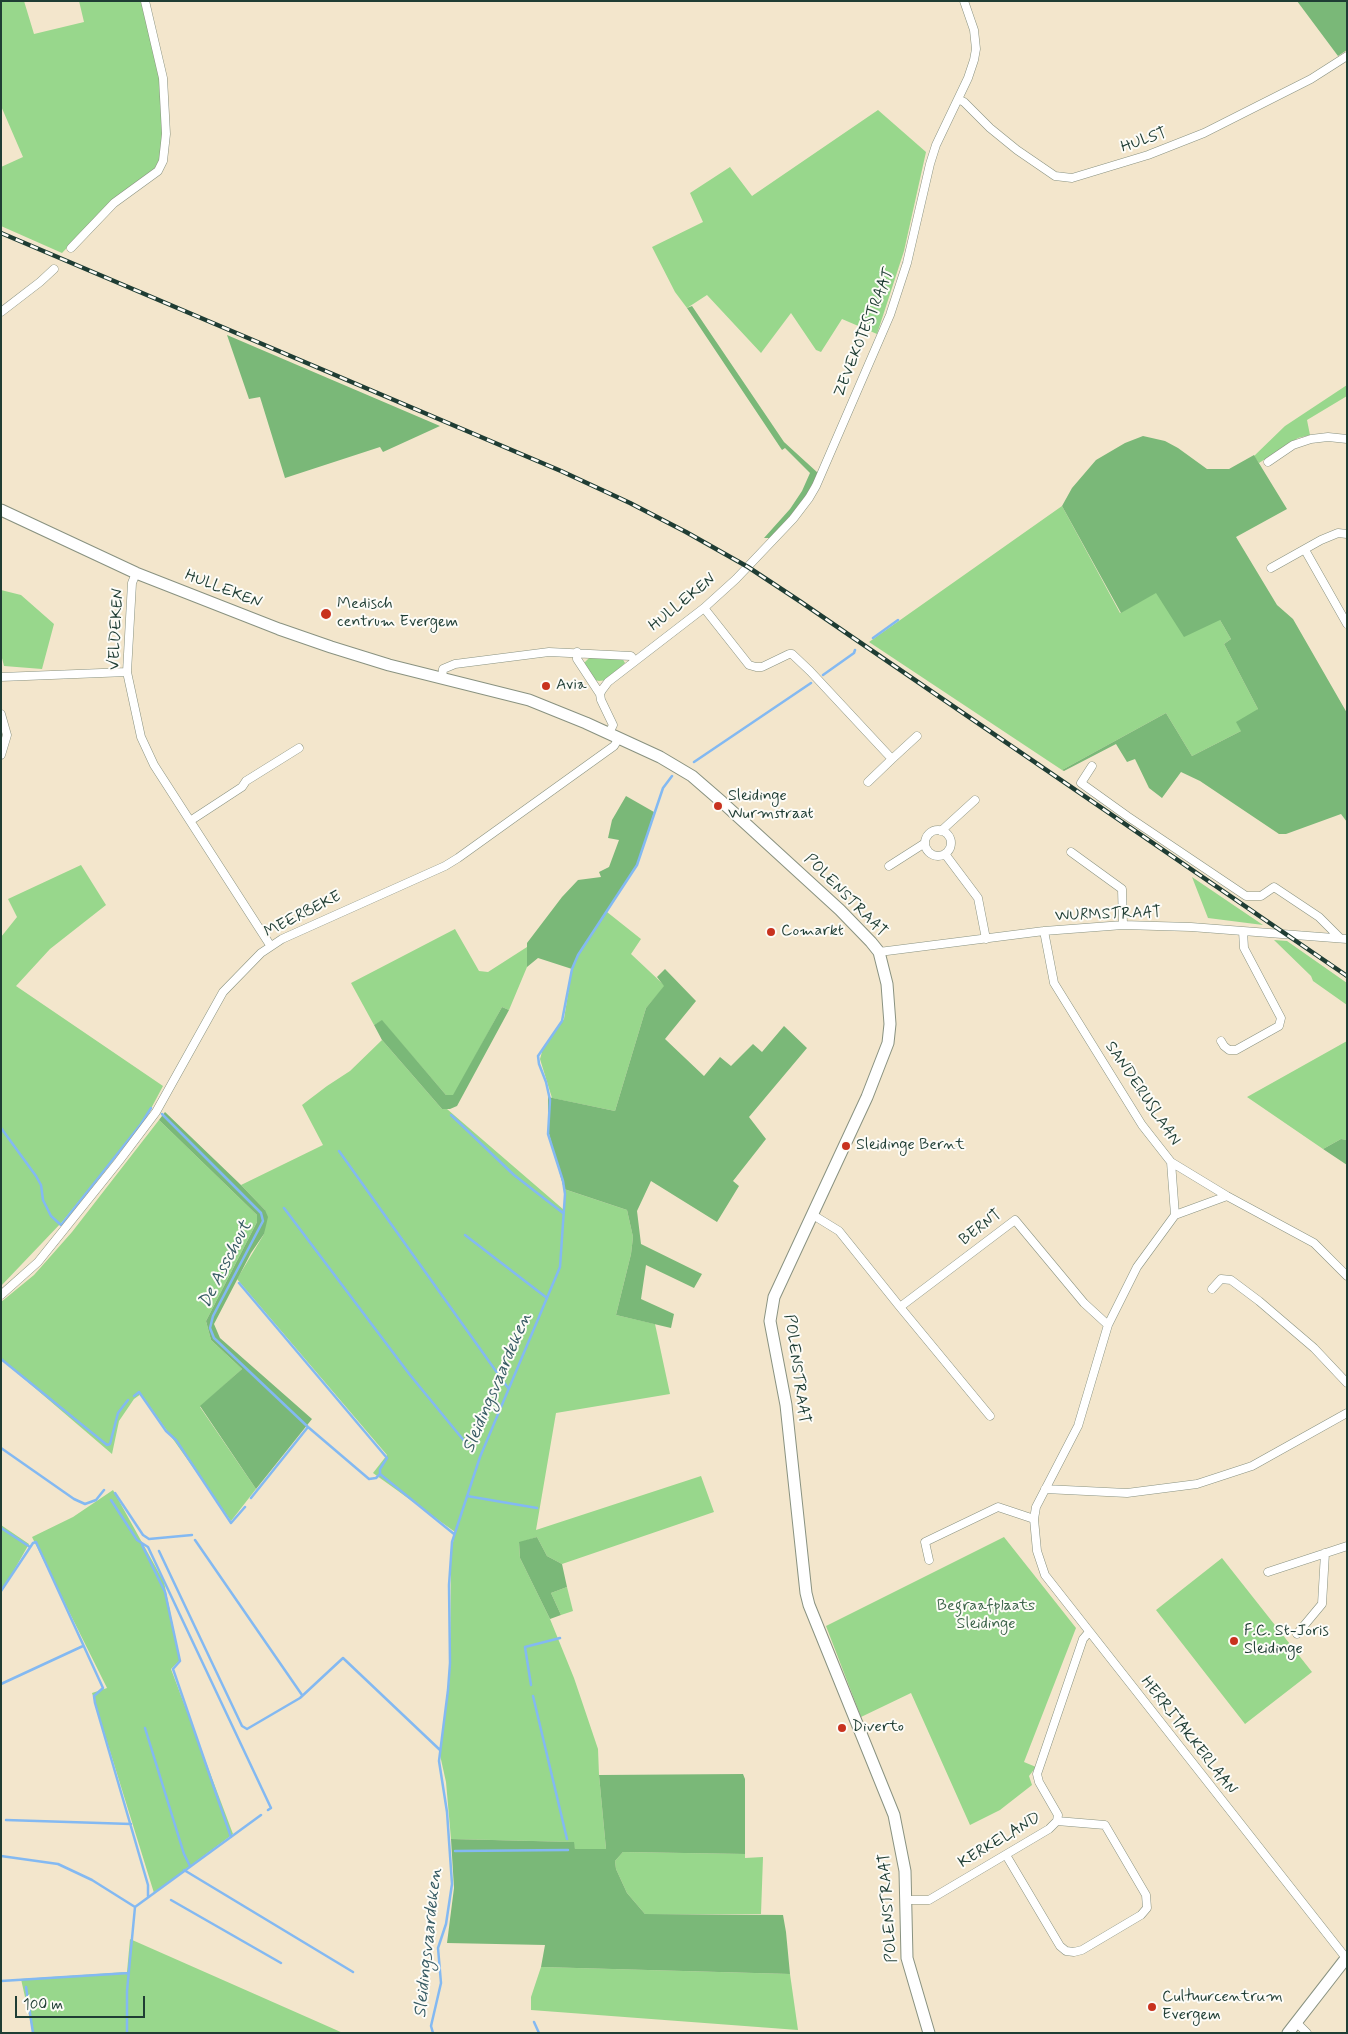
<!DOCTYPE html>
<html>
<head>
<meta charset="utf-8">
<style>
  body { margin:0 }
  #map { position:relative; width:1348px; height:2034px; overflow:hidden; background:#f3e6cc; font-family:Mynerve,sans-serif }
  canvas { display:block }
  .frame { position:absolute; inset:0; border:2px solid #1f3d34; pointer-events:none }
  .scale { position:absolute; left:15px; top:1996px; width:130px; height:22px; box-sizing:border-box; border:2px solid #1f3d34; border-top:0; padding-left:6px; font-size:15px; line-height:18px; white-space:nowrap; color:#1f3d34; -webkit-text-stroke:4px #fdfcf7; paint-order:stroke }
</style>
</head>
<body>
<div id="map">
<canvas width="1348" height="2034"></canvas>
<div class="frame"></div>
<div class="scale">100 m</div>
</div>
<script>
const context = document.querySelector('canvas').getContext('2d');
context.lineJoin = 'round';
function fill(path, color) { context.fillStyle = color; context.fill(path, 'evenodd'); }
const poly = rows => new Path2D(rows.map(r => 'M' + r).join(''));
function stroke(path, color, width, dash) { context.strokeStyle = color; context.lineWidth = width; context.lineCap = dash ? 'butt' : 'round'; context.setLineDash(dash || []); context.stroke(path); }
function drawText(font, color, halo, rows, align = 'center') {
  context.font = font + ' Mynerve,sans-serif'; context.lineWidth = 4; context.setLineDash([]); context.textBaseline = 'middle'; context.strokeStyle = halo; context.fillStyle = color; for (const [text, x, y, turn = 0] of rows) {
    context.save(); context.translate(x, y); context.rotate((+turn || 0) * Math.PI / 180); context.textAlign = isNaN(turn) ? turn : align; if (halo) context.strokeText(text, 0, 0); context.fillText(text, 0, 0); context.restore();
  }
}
fill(poly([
  [1,1,24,1,34,34,84,22,79,1,142,1,158,63,163,118,160,162,155,169,90,224,62,253,1,226,1,167,23,157,1,106],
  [878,110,926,152,904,251,877,334,842,319,821,352,816,350,791,313,761,353,707,295,687,308,675,292,652,247,703,222,690,193,730,167,752,196],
  [1347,385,1347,396,1307,420,1310,435,1298,438,1259,463,1254,456,1285,426],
  [1062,506,1120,613,1156,592,1220,620,1231,639,1224,644,1258,709,1241,731,1192,756,1166,713,1062,770,869,642],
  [1,590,21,595,54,624,42,669,4,666,1,654],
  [591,656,622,658,625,663,607,680,599,681,595,680,585,667,584,663],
  [81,865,106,905,50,949,16,986,163,1086,146,1118,62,1222,1,1286,1,937,17,917,8,899],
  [1192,877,1263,925,1208,918],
  [607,912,641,939,631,954,665,986,646,1008,615,1111,552,1098,540,1059,543,1048,564,1019,572,969,578,955],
  [455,929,479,971,488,972,527,947,527,967,509,1010,502,1007,454,1095,446,1095,382,1021,374,1025,351,983],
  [1274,940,1287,941,1347,983,1347,1005,1313,981,1311,976],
  [382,1040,442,1109,447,1109,564,1210,564,1189,627,1210,633,1237,631,1254,616,1315,655,1324,670,1394,556,1413,536,1530,701,1476,714,1512,562,1564,547,1556,537,1537,519,1543,520,1558,550,1619,574,1678,598,1749,599,1775,606,1849,575,1849,573,1842,451,1839,446,1782,440,1755,450,1677,451,1553,455,1532,373,1473,387,1455,237,1279,264,1234,265,1210,241,1185,323,1145,302,1105,327,1086,350,1071],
  [1347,1041,1347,1140,1341,1139,1323,1149,1247,1097],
  [159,1120,257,1215,257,1222,206,1321,211,1340,242,1369,200,1407,256,1489,231,1521,141,1394,134,1399,119,1421,112,1454,1,1359,1,1302,34,1275,72,1232],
  [113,1490,164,1582,180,1660,171,1669,233,1834,154,1893,92,1693,107,1688,32,1537,73,1517],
  [1,1525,29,1544,1,1593],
  [1004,1537,1076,1628,1024,1762,1036,1767,1029,1776,1032,1785,1000,1810,970,1825,911,1693,861,1717,826,1626],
  [1222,1558,1312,1672,1245,1724,1156,1610],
  [567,1587,573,1611,561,1615,551,1593],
  [623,1852,745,1854,745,1858,763,1857,761,1914,645,1914,627,1893,616,1869,615,1861],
  [130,1939,343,2033,33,2033,21,1979,127,1972],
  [541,1967,790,1974,798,2030,531,2010,531,1997]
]), '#98d78c');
fill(poly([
  [1297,1,1347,1,1347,50,1338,56],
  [692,306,784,442,818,473,804,500,771,538,764,538,790,509,802,491,810,473,785,448,782,450,687,308],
  [227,335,440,426,383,452,380,447,285,478,260,397,249,399],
  [1143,436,1165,441,1178,448,1207,469,1229,469,1254,455,1287,509,1236,537,1277,605,1293,619,1347,713,1347,822,1341,814,1286,834,1279,834,1200,781,1181,772,1162,798,1149,788,1135,759,1127,762,1116,744,1064,771,1062,770,1166,713,1192,756,1241,731,1236,722,1258,709,1224,644,1231,639,1220,620,1184,637,1156,593,1121,613,1062,506,1072,488,1096,460,1125,443],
  [626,796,654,812,637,865,578,955,572,969,538,958,527,967,527,943,562,897,578,880,601,877,599,872,609,867,619,840,608,838,612,820],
  [665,969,696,1001,665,1039,704,1076,720,1057,731,1066,753,1044,762,1052,784,1026,807,1048,749,1117,766,1139,733,1181,739,1186,717,1222,651,1181,637,1211,641,1244,702,1274,694,1288,646,1265,641,1299,674,1314,671,1328,616,1315,631,1254,633,1237,627,1210,564,1189,548,1130,548,1097,615,1111,646,1008,664,986,657,977],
  [502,1007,509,1010,457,1106,450,1109,442,1109,382,1040,374,1025,382,1020,446,1095,453,1095],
  [165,1112,241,1185,265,1210,268,1217,264,1234,251,1253,214,1324,220,1338,312,1419,256,1489,200,1406,242,1369,211,1340,206,1321,257,1222,257,1215,159,1120],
  [1341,1139,1347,1140,1347,1165,1323,1149],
  [537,1537,547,1556,562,1564,567,1587,551,1593,561,1615,550,1619,520,1558,519,1542],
  [743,1774,745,1779,745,1854,623,1852,615,1861,616,1869,627,1893,645,1914,783,1915,786,1932,790,1974,541,1967,545,1945,447,1943,454,1888,451,1839,574,1842,575,1849,606,1849,599,1775]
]), '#7ab878');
stroke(poly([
  [873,638,898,620],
  [823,675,854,653,855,650],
  [694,762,811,683],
  [162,1114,261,1213,263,1221,213,1316,210,1328,214,1338,308,1427,369,1479,376,1478,380,1474,454,1534],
  [451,1115,514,1175,563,1213],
  [1,1128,36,1176,41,1185,43,1200,51,1216,61,1225,141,1124,151,1108],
  [339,1151,508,1388],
  [284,1208,410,1375,470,1448],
  [465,1235,547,1298],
  [239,1283,387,1458,380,1469,380,1474],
  [1,1359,107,1445,110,1444,118,1413,128,1400],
  [134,1396,139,1392,166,1431,176,1440,231,1523,245,1507],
  [1,1448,74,1499,85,1504,96,1500,104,1490],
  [115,1493,143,1535,149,1539,192,1535],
  [467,1496,537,1508],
  [251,1498,308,1427],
  [111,1500,137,1540,148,1547,271,1808,268,1810],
  [1,1528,30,1547],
  [195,1540,302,1695],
  [142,1545,165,1592,180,1661,173,1669,231,1837],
  [159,1551,242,1726,247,1729,300,1698,343,1658,440,1750],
  [1,1591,33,1543,36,1542,103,1688,94,1696,95,1703,148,1885,148,1896],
  [1,1684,83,1646],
  [531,1685,525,1647,560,1638],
  [533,1696,567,1839],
  [145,1728,184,1854,190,1866],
  [6,1820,131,1824],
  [455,1851,568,1850],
  [1,1856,58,1864,92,1880,135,1907],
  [184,1870,353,1972],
  [171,1900,281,1963],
  [1,1981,129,1973],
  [26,1987,33,2033],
  [534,2022,539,2033],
  [127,2033,127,1991,135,1907,261,1815],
  [433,2033,431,2026,441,1983,438,1948,446,1924,452,1884,447,1812,439,1761,448,1690,450,1663,449,1585,452,1542,480,1457,560,1267,565,1194,563,1181,548,1134,550,1100,546,1082,539,1064,538,1056,562,1021,572,969,578,955,637,865,663,788,672,776]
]), '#83b9f2', 2.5);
const street = poly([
  [958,99,964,102,990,128,1017,150,1055,176,1072,178,1148,155,1204,133,1311,79,1347,56],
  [71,248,114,203,158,171,163,161,166,134,163,78,145,1],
  [1,312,40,282,54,269],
  [1268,462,1293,445,1311,439,1328,437,1347,439],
  [1305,550,1347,624],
  [1271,568,1321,540,1338,533,1347,534],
  [136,573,132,583,127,672,141,737,154,765,270,945],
  [704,608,749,665,756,667,762,667,789,654,792,654,810,671,892,759,868,782],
  [577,652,577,659,600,694],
  [1,677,127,672],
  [442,678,443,669,455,664,549,652,631,656,635,661],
  [1,714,7,735,1,755],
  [609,733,613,725,601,700,600,694,602,690,608,682,704,608,736,579,793,519,809,498,816,486,890,315,907,263,930,164,936,145,968,78,974,60,976,49,974,30,964,1],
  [892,759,917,736],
  [1092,766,1081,783,1127,816,1246,896,1261,896,1274,887,1319,917,1340,938],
  [190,821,242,787,246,781,299,748],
  '925 843a13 13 0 1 1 26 0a13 13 0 1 1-26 0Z',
  [941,831,975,800],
  [1071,852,1122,889,1123,925],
  [945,854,978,898,986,939],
  [889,866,925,843],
  [1044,931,1054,983,1142,1125,1171,1162,1227,1196,1314,1243,1347,1276],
  [879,952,1044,931,1123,925,1191,927,1347,939],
  [1221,1041,1224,1046,1229,1050,1236,1050,1279,1026,1281,1018,1244,948,1243,931],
  [1171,1162,1175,1215,1137,1267,1108,1325,1078,1426,1036,1507,1034,1519,1037,1551,1045,1575,1346,1958],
  [813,1215,839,1231,900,1307,1015,1220,1084,1303,1108,1325],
  [1175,1215,1227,1196],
  [1212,1289,1221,1279,1231,1280,1259,1301,1314,1348,1347,1383],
  [1,1295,38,1262,119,1161,156,1112,223,992,261,953,282,939,445,866,458,858,614,746,619,738],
  [900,1307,990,1416],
  [1045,1489,1127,1493,1197,1484,1252,1466,1347,1413],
  [929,1560,925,1542,998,1507,1034,1519],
  [1268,1572,1347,1546],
  [1297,1634,1322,1604,1325,1553],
  [1006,1855,1060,1946,1066,1951,1074,1952,1082,1950,1141,1915,1147,1908,1146,1895,1105,1825,1057,1821],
  [906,1900,929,1900,1049,1829,1057,1821,1058,1815,1039,1782,1037,1774,1083,1639,1089,1632],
  [1296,2022,1307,2033]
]);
const secondary = poly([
  [1,510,136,573,279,629,331,647,389,665,529,700,586,723,660,757,692,776,722,802,840,910,871,942,879,952,887,984,890,1024,888,1043,867,1097,774,1297,770,1321,786,1405,806,1593,809,1605,894,1815,905,1871,907,1958,929,2033],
  [1288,2033,1347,1957]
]);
stroke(street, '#899280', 9);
stroke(secondary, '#899280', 13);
stroke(street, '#fff', 8);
stroke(secondary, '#fff', 11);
const rail = poly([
  [1,233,561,471,630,503,686,532,748,567,801,602,1347,976]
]);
stroke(rail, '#1f3d34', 4.5);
stroke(rail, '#fdfcf7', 2.5, [8]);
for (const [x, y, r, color] of [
  [326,614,6,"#c8321e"],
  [546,686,5,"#c8321e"],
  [718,806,5,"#c8321e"],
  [771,932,5,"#c8321e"],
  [846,1146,5,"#c8321e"],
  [1234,1641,5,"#c8321e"],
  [842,1728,5,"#c8321e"],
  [1152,2007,5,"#c8321e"]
]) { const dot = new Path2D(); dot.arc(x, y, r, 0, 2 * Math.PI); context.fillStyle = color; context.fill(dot); stroke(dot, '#fdfcf7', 2); }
drawText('16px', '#1f3d34', '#fdfcf7', [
  ["HULST",1144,141,-19],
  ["ZEVEKOTESTRAAT",865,333,-68],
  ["HULLEKEN",223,590,21],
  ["HULLEKEN",683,603,-39],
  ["VELDEKEN",117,629,-87],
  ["POLENSTRAAT",845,896,45],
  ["MEERBEKE",303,915,-27],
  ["WURMSTRAAT",1108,915,-2],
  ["SANDERUSLAAN",1142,1094,56],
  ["BERNT",981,1228,-37],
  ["POLENSTRAAT",796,1369,82],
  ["HERRITAKKERLAAN",1188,1736,52],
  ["KERKELAND",1000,1841,-31],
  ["POLENSTRAAT",889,1908,-94]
]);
drawText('16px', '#1f3d34', '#fdfcf7', [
  ["Medisch",337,605],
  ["centrum Evergem",337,623],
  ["Avia",556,686],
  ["Sleidinge",728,797],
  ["Wurmstraat",728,815],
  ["Comarkt",781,932],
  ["Sleidinge Bernt",856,1146],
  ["F.C. St-Joris",1244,1632],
  ["Sleidinge",1244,1650],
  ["Diverto",852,1728],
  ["Cultuurcentrum",1162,1998],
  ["Evergem",1162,2016]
], 'left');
drawText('16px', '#3d644a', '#fdfcf7', [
  ["Begraafplaats",986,1607],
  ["Sleidinge",986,1625]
]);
drawText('italic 18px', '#385c64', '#fdfcf7', [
  ["De Asschout",226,1265,-63],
  ["Sleidingsvaardeken",498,1383,-67],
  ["Sleidingsvaardeken",429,1943,-84]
]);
</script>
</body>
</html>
